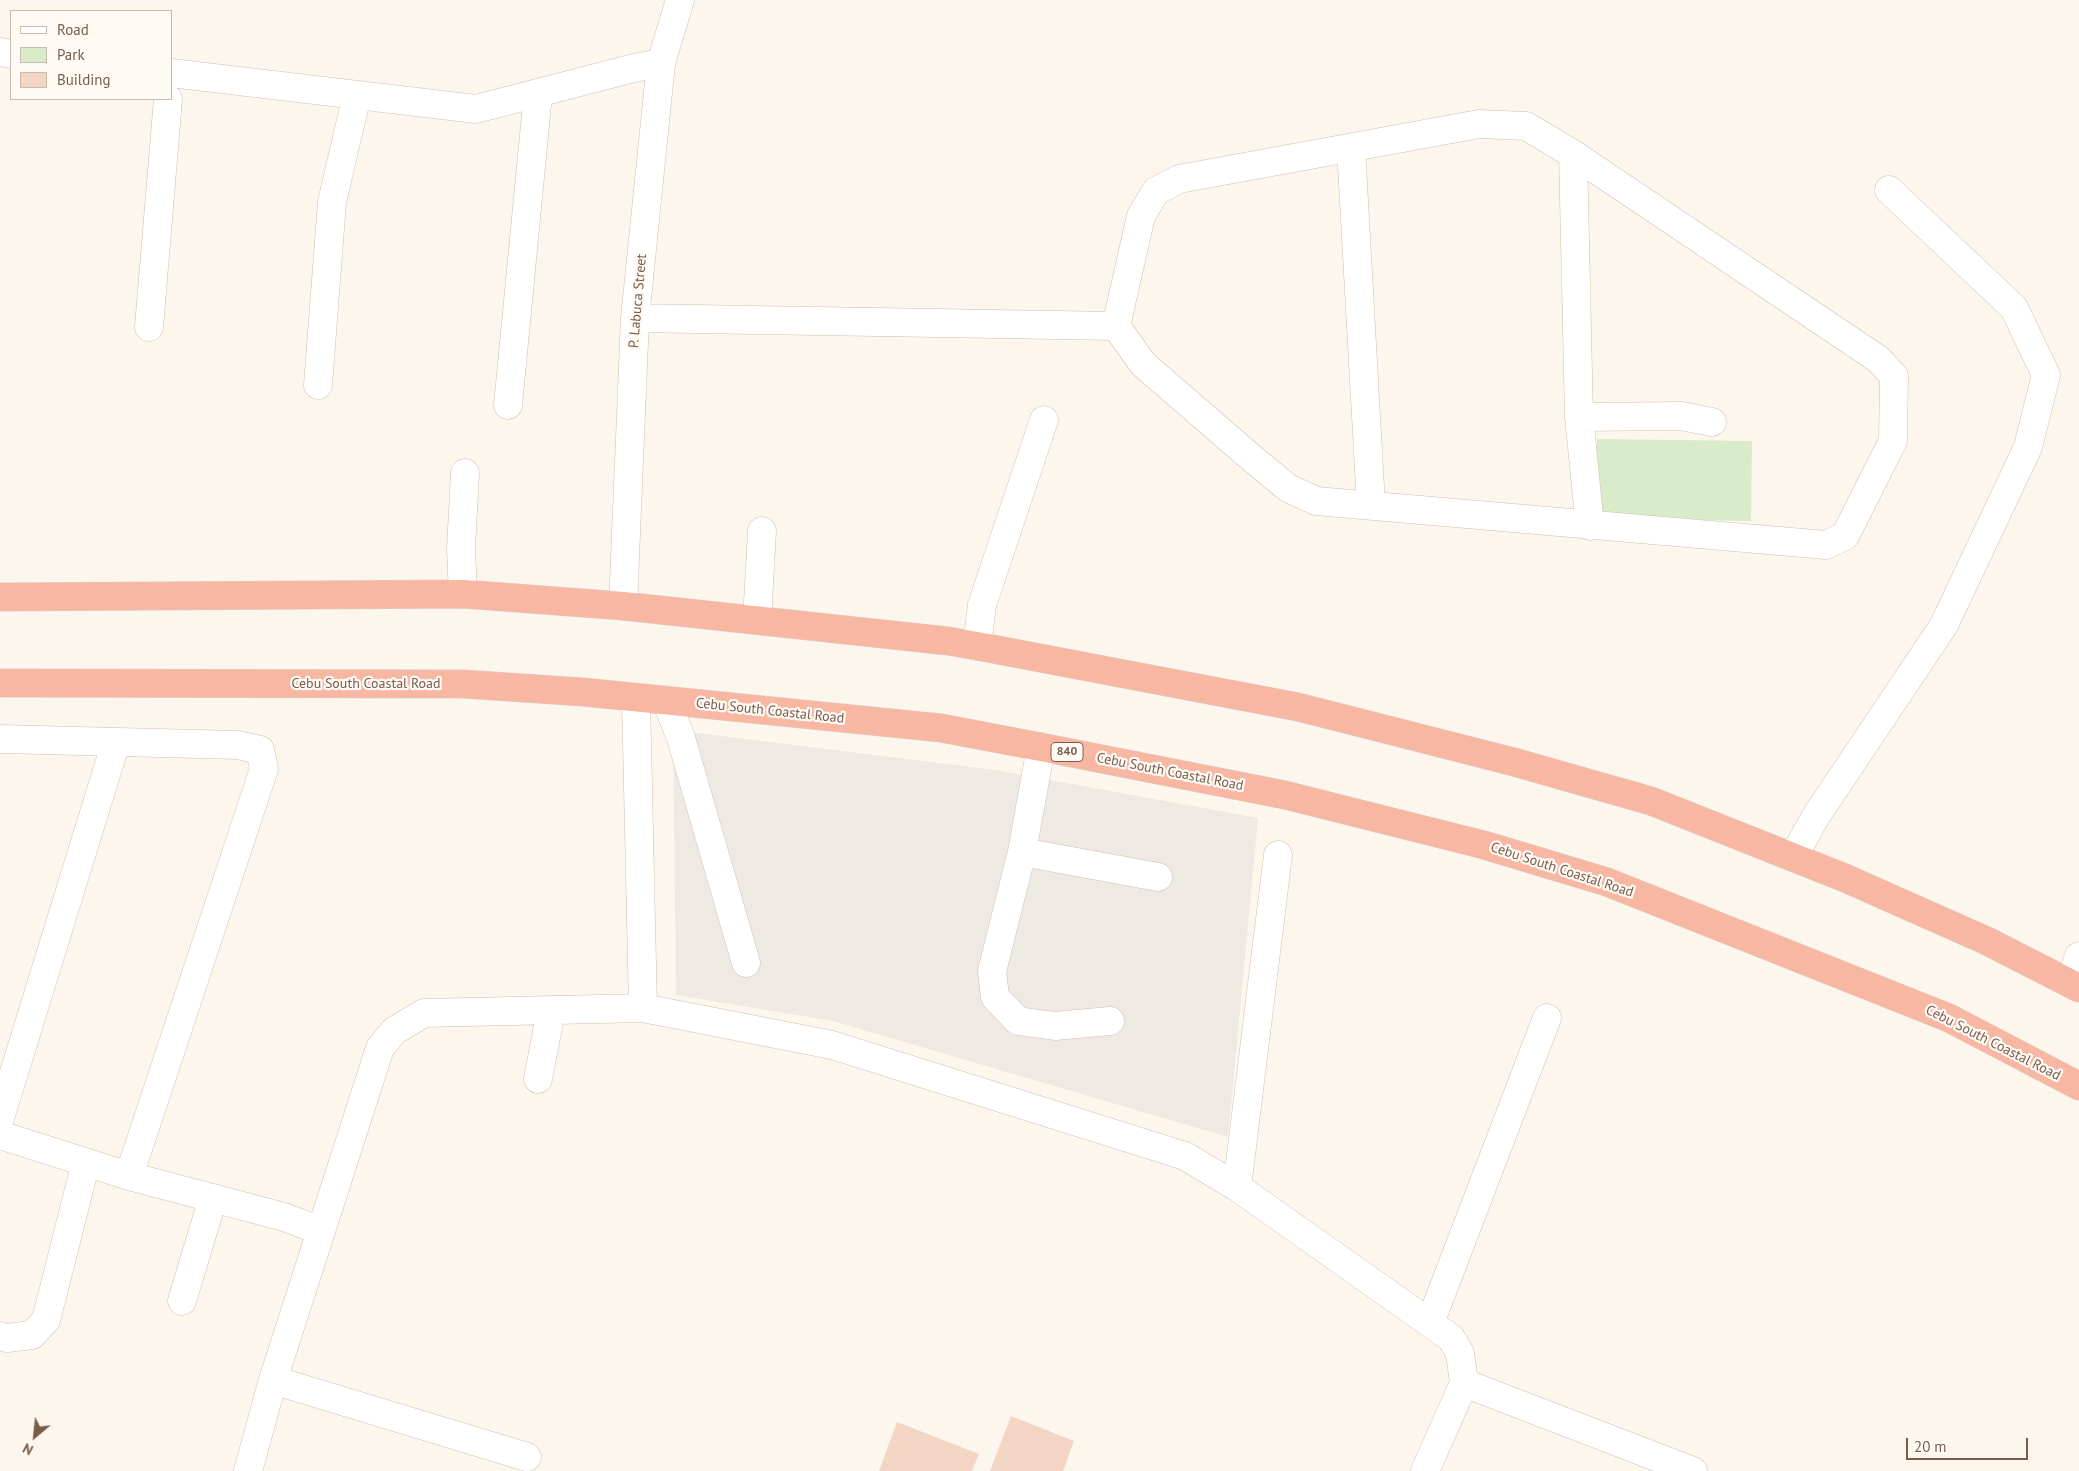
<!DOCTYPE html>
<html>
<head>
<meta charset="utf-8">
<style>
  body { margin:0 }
  #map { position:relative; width:2079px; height:1471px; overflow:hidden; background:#fdf6ec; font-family:"PT Sans",sans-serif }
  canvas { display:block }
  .legend { position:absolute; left:10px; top:10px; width:162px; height:90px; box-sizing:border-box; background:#fffaf3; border:1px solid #cabbb1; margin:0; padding:6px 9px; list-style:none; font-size:15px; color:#7a5c4d }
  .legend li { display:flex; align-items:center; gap:10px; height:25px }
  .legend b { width:25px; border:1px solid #cabbb1 }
  .north { position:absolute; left:10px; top:1411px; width:50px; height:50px; -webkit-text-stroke:4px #fffaf3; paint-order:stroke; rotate:208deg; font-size:14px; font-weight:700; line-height:20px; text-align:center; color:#7a5c4d }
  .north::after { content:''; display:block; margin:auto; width:18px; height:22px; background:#7a5c4d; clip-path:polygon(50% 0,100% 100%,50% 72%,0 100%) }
  .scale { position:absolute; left:1906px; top:1438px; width:122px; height:22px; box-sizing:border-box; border:2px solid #7a5c4d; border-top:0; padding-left:6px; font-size:15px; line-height:18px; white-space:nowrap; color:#7a5c4d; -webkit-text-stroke:4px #fffaf3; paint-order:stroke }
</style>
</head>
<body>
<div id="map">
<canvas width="2079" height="1471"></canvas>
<ul class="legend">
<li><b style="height:6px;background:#fff"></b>Road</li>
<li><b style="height:14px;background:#d8ecc9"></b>Park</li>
<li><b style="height:14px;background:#f3d5c3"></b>Building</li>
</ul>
<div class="north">N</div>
<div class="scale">20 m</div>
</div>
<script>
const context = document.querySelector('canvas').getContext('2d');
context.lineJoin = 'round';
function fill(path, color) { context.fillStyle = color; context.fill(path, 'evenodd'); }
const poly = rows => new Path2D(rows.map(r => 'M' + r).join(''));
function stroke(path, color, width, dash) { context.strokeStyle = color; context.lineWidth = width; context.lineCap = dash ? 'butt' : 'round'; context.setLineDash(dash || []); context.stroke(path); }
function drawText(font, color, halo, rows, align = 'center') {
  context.font = font + ' "PT Sans",sans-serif'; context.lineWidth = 4.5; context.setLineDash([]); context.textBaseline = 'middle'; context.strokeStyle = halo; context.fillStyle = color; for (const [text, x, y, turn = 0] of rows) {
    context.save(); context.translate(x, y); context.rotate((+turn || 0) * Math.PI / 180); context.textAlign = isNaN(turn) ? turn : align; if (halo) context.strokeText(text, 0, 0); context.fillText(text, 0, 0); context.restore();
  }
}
fill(poly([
  [673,730,995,770,1258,818,1228,1137,833,1021,676,995]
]), '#efe9e4');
fill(poly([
  [1597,439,1752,441,1751,521,1595,518]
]), '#d8ecc9');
fill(poly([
  [1011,1416,1074,1441,1063,1471,990,1471],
  [897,1422,979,1454,972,1471,879,1471]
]), '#f3d5c3');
const minor = poly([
  [0,52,11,54],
  [171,73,476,109,634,68,661,63],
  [1351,148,1371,505],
  [1573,154,1579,417,1590,526],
  [635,318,1116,326,1143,364,1254,460,1288,488,1316,501,1826,545,1845,536,1893,441,1894,376,1878,359,1573,154,1526,126,1479,124,1179,179,1156,191,1141,216,1116,326],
  [149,327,168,99],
  [318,385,332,202,357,95],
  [508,405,538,94],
  [1579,417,1681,416,1712,422],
  [463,594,461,549,465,473],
  [623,606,635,318,661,63,680,0],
  [757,620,762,531],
  [977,646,982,605,1044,420],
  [636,698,643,1008],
  [666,700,681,738,746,963],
  [0,739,238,745,260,750,264,769,129,1176],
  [1041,747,1022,852,992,971,995,997,1018,1021,1055,1026,1110,1021],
  [1022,852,1158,877],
  [1793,857,1816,816,1944,625,2028,447,2046,375,2014,308,1889,190],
  [2070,983,2079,956],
  [538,1079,551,1011],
  [0,1118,116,742],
  [0,1135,129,1176,284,1217,321,1231],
  [1237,1187,1278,855],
  [182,1301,213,1198],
  [1430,1323,1547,1018],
  [0,1336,7,1338,32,1335,46,1320,86,1162],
  [273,1380,527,1457],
  [1464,1383,1693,1471],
  [248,1471,273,1380,380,1048,394,1031,424,1013,643,1008,832,1045,1185,1156,1237,1187,1451,1338,1460,1353,1464,1383,1425,1471]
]);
const highway = poly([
  [0,597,463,594,623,606,948,641,977,646,1298,707,1514,762,1651,801,1845,878,1987,941,2079,988],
  [0,683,463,684,583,692,941,728,1041,747,1285,795,1484,845,1607,882,1949,1018,2079,1086]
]);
stroke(minor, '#d1beb0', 29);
stroke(highway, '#dad1cd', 29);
stroke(minor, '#fff', 28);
stroke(highway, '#f7b7a3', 28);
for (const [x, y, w] of [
  [1067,752,32]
]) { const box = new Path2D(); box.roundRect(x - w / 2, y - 9.5, w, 19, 4); context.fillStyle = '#fffaf3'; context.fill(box); stroke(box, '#7a5c4d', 1); }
drawText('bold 12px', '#7a5c4d', null, [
  ["840",1067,752]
]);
drawText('14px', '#7a5c4d', '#fffaf3', [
  ["P. Labuca Street",638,301,-85],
  ["Cebu South Coastal Road",366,684],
  ["Cebu South Coastal Road",770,711,6],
  ["Cebu South Coastal Road",1170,772,11],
  ["Cebu South Coastal Road",1562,870,18],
  ["Cebu South Coastal Road",1993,1043,27]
]);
</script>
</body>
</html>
